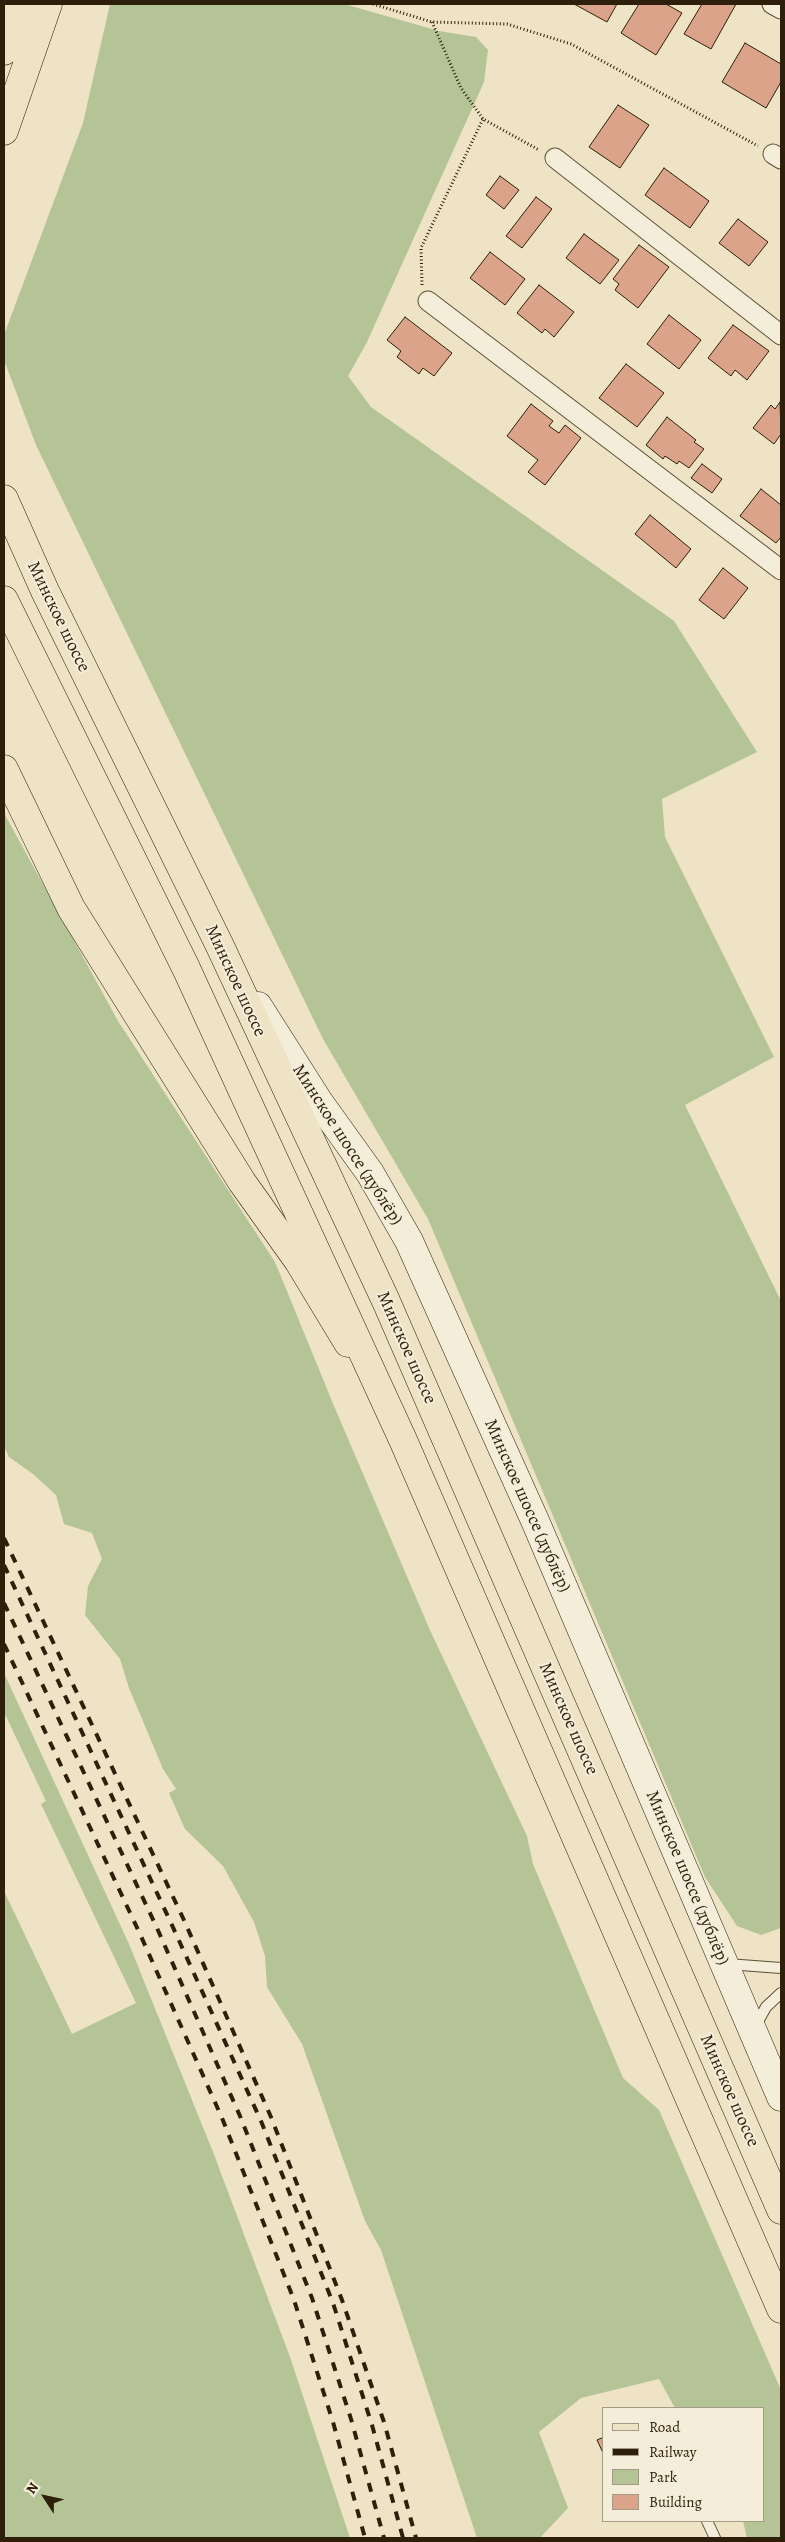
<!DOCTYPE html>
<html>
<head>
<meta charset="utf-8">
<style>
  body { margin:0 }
  #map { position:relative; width:785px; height:2542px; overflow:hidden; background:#eee3c4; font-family:Alegreya,serif }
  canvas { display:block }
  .frame { position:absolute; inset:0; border:5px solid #2d1f09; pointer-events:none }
  .legend { position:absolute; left:602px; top:2407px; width:162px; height:115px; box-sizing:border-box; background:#f4edd9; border:1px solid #a49b86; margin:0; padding:6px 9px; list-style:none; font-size:15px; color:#2d1f09 }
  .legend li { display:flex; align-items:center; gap:10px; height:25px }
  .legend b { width:25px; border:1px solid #a49b86 }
  .north { position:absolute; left:20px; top:2472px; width:50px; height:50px; -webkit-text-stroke:4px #f4edd9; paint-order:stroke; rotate:305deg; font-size:14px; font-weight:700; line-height:20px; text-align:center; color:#2d1f09 }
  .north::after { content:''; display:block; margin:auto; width:18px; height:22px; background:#2d1f09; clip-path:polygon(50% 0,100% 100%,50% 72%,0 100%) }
</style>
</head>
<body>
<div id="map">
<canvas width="785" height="2542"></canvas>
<div class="frame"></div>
<ul class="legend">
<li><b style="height:6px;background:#eee3c4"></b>Road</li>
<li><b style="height:6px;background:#2d1f09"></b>Railway</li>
<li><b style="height:14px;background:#b5c496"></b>Park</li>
<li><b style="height:14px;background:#dba48a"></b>Building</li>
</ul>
<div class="north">N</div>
</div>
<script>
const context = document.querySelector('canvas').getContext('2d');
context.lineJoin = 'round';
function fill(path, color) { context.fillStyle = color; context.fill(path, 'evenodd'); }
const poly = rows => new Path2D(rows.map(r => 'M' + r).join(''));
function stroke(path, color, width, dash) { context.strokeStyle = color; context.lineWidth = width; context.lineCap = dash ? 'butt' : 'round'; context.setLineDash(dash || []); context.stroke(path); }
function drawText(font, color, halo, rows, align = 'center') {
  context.font = font + ' Alegreya,serif'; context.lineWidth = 4; context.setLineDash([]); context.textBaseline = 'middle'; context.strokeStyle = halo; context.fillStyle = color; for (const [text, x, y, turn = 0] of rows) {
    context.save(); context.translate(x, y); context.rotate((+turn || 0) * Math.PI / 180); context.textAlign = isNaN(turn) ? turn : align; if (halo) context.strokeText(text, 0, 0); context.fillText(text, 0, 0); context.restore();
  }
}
fill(poly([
  [110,4,344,4,439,31,476,37,488,50,484,82,367,342,348,376,371,407,674,621,757,752,662,799,665,837,774,1057,685,1105,781,1301,781,1928,761,1935,737,1926,705,1877,428,1219,323,1039,36,445,4,360,4,335,83,123],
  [4,813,118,1021,275,1262,334,1406,429,1628,527,1836,533,1864,623,2078,659,2110,781,2390,781,2538,747,2538,743,2521,764,2521,764,2408,675,2408,659,2379,581,2398,539,2432,568,2508,540,2538,477,2538,381,2250,365,2221,302,2044,267,1987,265,1956,254,1922,223,1866,185,1829,169,1793,176,1789,163,1769,129,1688,120,1659,85,1615,88,1586,102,1559,92,1533,64,1524,56,1495,33,1474,9,1457,4,1446],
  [4,1673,129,1944,213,2152,290,2357,350,2538,4,2538,4,1891,72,2034,136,2003,41,1804,46,1801,4,1712]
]), '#b5c496');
const building = poly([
  [574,4,617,4,607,22,574,4],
  [639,4,666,4,682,13,656,55,621,33,639,4],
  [702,4,736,4,711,49,684,34,702,4],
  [745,43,781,64,781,82,766,108,722,82,745,43],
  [618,105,649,125,620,168,589,147,618,105],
  [664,168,709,201,690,228,645,195,664,168],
  [500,176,519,190,504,209,486,195,500,176],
  [536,197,552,209,522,248,506,236,536,197],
  [738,219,768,242,749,266,719,243,738,219],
  [584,234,619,260,600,284,566,258,584,234],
  [639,245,669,267,638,308,615,290,619,284,613,279,639,245],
  [490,252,525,279,505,305,470,278,490,252],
  [539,285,574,312,554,337,545,329,542,333,517,313,539,285],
  [669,315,701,340,679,369,647,344,669,315],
  [405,317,452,353,434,376,423,368,419,374,397,357,401,351,387,340,405,317],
  [733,325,769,351,747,380,735,370,731,376,708,358,733,325],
  [626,364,664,393,637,427,599,398,626,364],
  [780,402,781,434,774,444,753,428,771,405,775,409,780,402],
  [531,404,553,421,549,426,559,433,565,425,581,438,545,485,528,472,538,460,507,436,531,404],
  [667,417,696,440,694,442,704,449,689,468,679,461,677,464,665,456,663,459,646,445,667,417],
  [702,464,722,479,712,493,691,478,702,464],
  [761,489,781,505,781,537,776,543,740,516,761,489],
  [650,515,691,549,676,568,635,534,650,515],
  [723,568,748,588,724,619,699,600,723,568],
  [604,2437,604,2455,597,2440,604,2437]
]);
fill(building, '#dba48a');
stroke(building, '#2d1f09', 1);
const lane = poly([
  [727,1964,781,1968],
  [755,2027,766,2007,781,1993],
  [707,2521,715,2538]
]);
const street = poly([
  [772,4,781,9],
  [773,154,781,159],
  [555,158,781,335],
  [428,301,781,570]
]);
const secondary = poly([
  [258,1006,319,1102,370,1173,409,1241,536,1523,781,2097]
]);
const primary = poly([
  [4,51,20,4],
  [4,131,48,4],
  [4,769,71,908,242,1182,299,1262,348,1343]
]);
const highway = poly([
  [4,499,45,591,219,944,386,1301,781,2210],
  [4,600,186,968,403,1440,781,2309]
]);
stroke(lane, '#5d5038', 12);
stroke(street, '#5d5038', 21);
stroke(secondary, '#2d1f09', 29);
stroke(primary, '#2d1f09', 29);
stroke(highway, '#2d1f09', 29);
stroke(poly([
  [373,4,432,22,507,24,571,44,758,146],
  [432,22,461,88,483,119,539,150],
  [422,285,421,248,483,119]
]), '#2d1f09', 3, [1, 2.5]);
stroke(lane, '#f4edd9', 10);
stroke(street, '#f4edd9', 19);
stroke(secondary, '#f4edd9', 28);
stroke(primary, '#eee3c4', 28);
stroke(highway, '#eee3c4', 28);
stroke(poly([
  [4,1538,183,1918,271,2117,342,2300,384,2422,416,2538],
  [4,1565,171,1923,261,2121,333,2303,372,2425,403,2538],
  [4,1603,157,1928,240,2116,312,2298,351,2419,384,2538],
  [4,1644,140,1934,222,2118,294,2300,333,2422,365,2538]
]), '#2d1f09', 4, [9, 9]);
drawText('18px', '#2d1f09', '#f4edd9', [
  ["Минское шоссе",58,617,64],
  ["Минское шоссе",235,981,65],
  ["Минское шоссе (дублёр)",347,1145,57],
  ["Минское шоссе",406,1348,66],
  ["Минское шоссе (дублёр)",527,1506,66],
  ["Минское шоссе",568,1719,66],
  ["Минское шоссе (дублёр)",687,1878,67],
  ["Минское шоссе",729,2091,66]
]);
</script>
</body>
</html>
